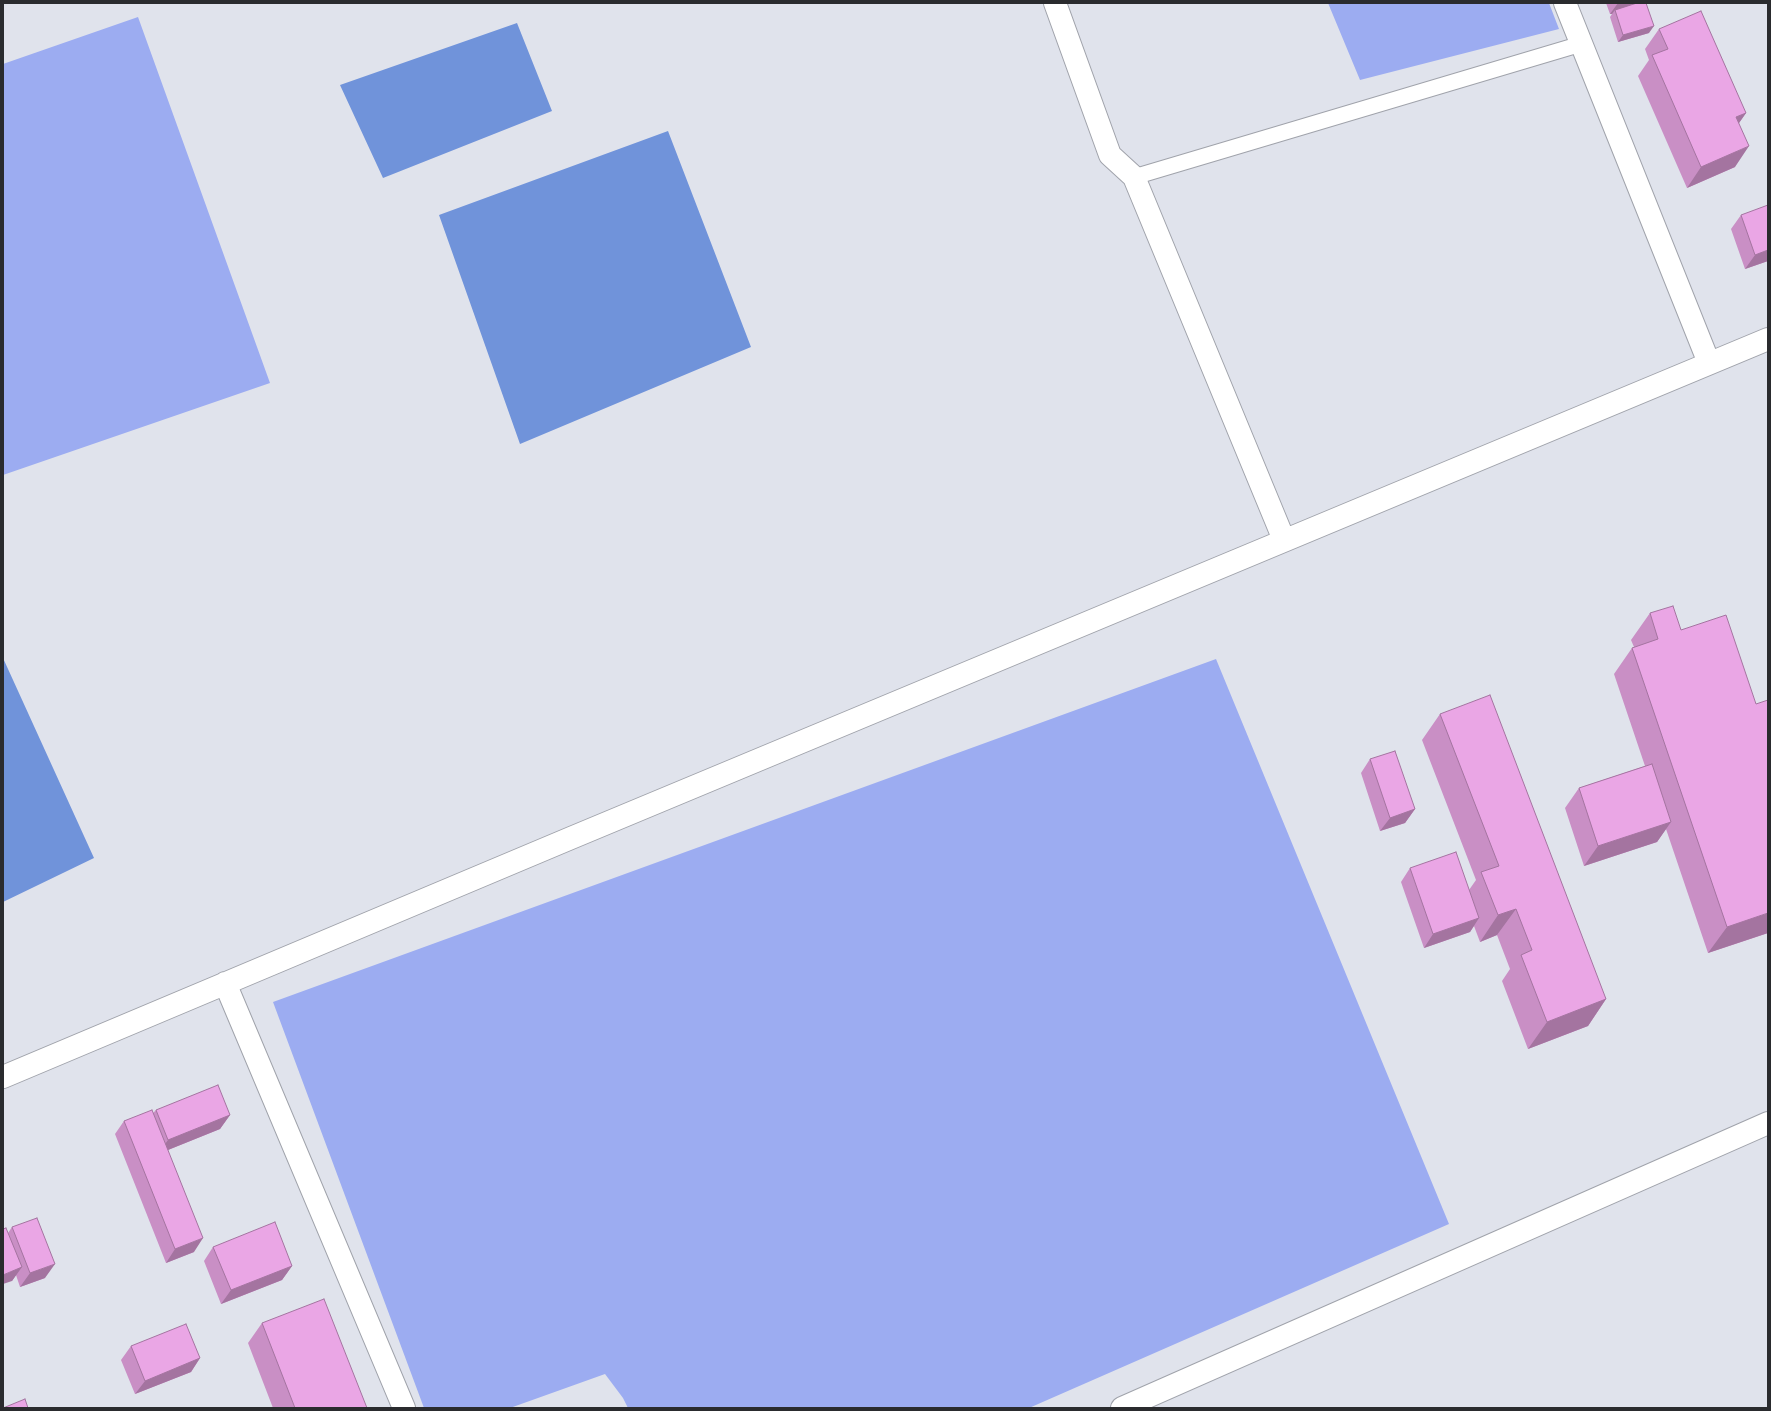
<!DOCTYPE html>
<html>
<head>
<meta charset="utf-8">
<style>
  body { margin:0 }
  #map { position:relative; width:1771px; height:1411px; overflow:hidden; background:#e0e3ec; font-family:"Golos Text",sans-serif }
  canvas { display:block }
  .frame { position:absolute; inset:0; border:4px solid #2a2b2e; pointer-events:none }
</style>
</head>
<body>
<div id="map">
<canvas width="1771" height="1411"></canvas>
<div class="frame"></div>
</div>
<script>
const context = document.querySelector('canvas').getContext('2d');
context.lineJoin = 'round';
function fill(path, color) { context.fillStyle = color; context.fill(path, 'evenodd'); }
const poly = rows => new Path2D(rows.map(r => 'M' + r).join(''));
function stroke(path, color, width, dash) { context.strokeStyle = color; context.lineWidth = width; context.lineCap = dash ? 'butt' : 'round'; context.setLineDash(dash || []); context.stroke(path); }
fill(poly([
  [1328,3,1549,3,1559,29,1360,80],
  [138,17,270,383,3,475,3,64],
  [1216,659,1449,1224,1029,1408,628,1408,623,1398,605,1374,510,1408,424,1408,273,1002]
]), '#9cacf1');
fill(poly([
  [517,23,552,111,383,178,340,85],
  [668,131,751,347,520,444,439,215],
  [3,658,94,858,3,902]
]), '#7093da');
const service = poly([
  [1134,177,1581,44]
]);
const minor = poly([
  [1055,3,1110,155,1134,177,1284,540],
  [1565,3,1709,363],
  [225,983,404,1408],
  [3,1077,571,838,1768,339],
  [1122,1408,1768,1123]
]);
stroke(service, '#a0a3ab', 17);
stroke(minor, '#a0a3ab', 24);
stroke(service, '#fff', 15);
stroke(minor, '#fff', 22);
fill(poly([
  [1606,3,1646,3,1649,33,1618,42,1610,17,1612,14,1610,14],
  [1659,29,1746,113,1739,123,1735,167,1687,188,1638,76,1649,60,1645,49],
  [1741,215,1768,261,1745,269,1731,229],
  [1650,613,1768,933,1708,953,1666,829,1657,842,1584,866,1565,808,1579,788,1645,766,1614,674,1632,648,1634,647,1631,640],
  [1440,714,1606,999,1588,1026,1528,1049,1502,981,1510,969,1497,935,1480,942,1474,926,1470,932,1424,948,1401,882,1410,868,1469,890,1476,880,1422,740],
  [1370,759,1415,809,1405,823,1380,831,1361,773],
  [156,1110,230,1115,220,1129,168,1150,194,1252,166,1263,115,1134,124,1121,153,1113],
  [12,1227,45,1278,20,1287,16,1275,12,1281,8,1233],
  [213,1247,292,1266,282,1280,221,1304,204,1261],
  [262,1323,367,1408,273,1408,248,1343],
  [131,1346,200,1358,191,1372,135,1394,121,1360]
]), '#c98fc5');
fill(poly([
  [1618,3,1639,3,1615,10,1612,14,1610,14],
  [1654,26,1649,33,1618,42,1623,35],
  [1746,113,1732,133,1736,117],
  [1749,146,1735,167,1687,188,1701,167],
  [1768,250,1768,261,1745,269,1755,255],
  [1415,809,1405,823,1380,831,1390,818],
  [1671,822,1657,842,1584,866,1598,846],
  [1516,909,1497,935,1480,942,1498,915],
  [1768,913,1768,933,1708,953,1727,927],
  [1479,918,1470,932,1424,948,1433,934],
  [1606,999,1588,1026,1528,1049,1547,1022],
  [230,1115,220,1129,158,1154,168,1140],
  [203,1238,194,1252,166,1263,175,1249],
  [55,1264,45,1278,20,1287,30,1273],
  [292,1266,282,1280,221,1304,231,1290],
  [22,1267,12,1281,3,1284,3,1275],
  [200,1358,191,1372,135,1394,145,1381]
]), '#a474a0');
const building = poly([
  [1637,3,1646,3,1654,26,1623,35,1615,10,1637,3],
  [1701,11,1746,113,1736,117,1749,146,1701,167,1652,55,1668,49,1659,29,1701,11],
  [1768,205,1768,250,1755,255,1741,215,1768,205],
  [1673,606,1681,630,1726,615,1756,704,1768,700,1768,913,1727,927,1632,648,1658,639,1650,613,1673,606],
  [1490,695,1606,999,1547,1022,1521,955,1532,950,1516,909,1498,915,1481,872,1499,866,1440,714,1490,695],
  [1395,751,1415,809,1390,818,1370,759,1395,751],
  [1652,764,1671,822,1598,846,1579,788,1652,764],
  [1456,852,1479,918,1433,934,1410,868,1456,852],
  [218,1085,230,1115,168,1140,156,1110,218,1085],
  [152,1110,203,1238,175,1249,124,1121,152,1110],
  [37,1218,55,1264,30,1273,12,1227,37,1218],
  [275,1222,292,1266,231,1290,213,1247,275,1222],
  [6,1228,22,1267,3,1275,3,1229,6,1228],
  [324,1299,367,1408,295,1408,262,1323,324,1299],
  [186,1324,200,1358,145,1381,131,1346,186,1324],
  [25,1399,28,1408,3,1408,25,1399]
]);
fill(building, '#eaa6e5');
stroke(building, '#a474a0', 1);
</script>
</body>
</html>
